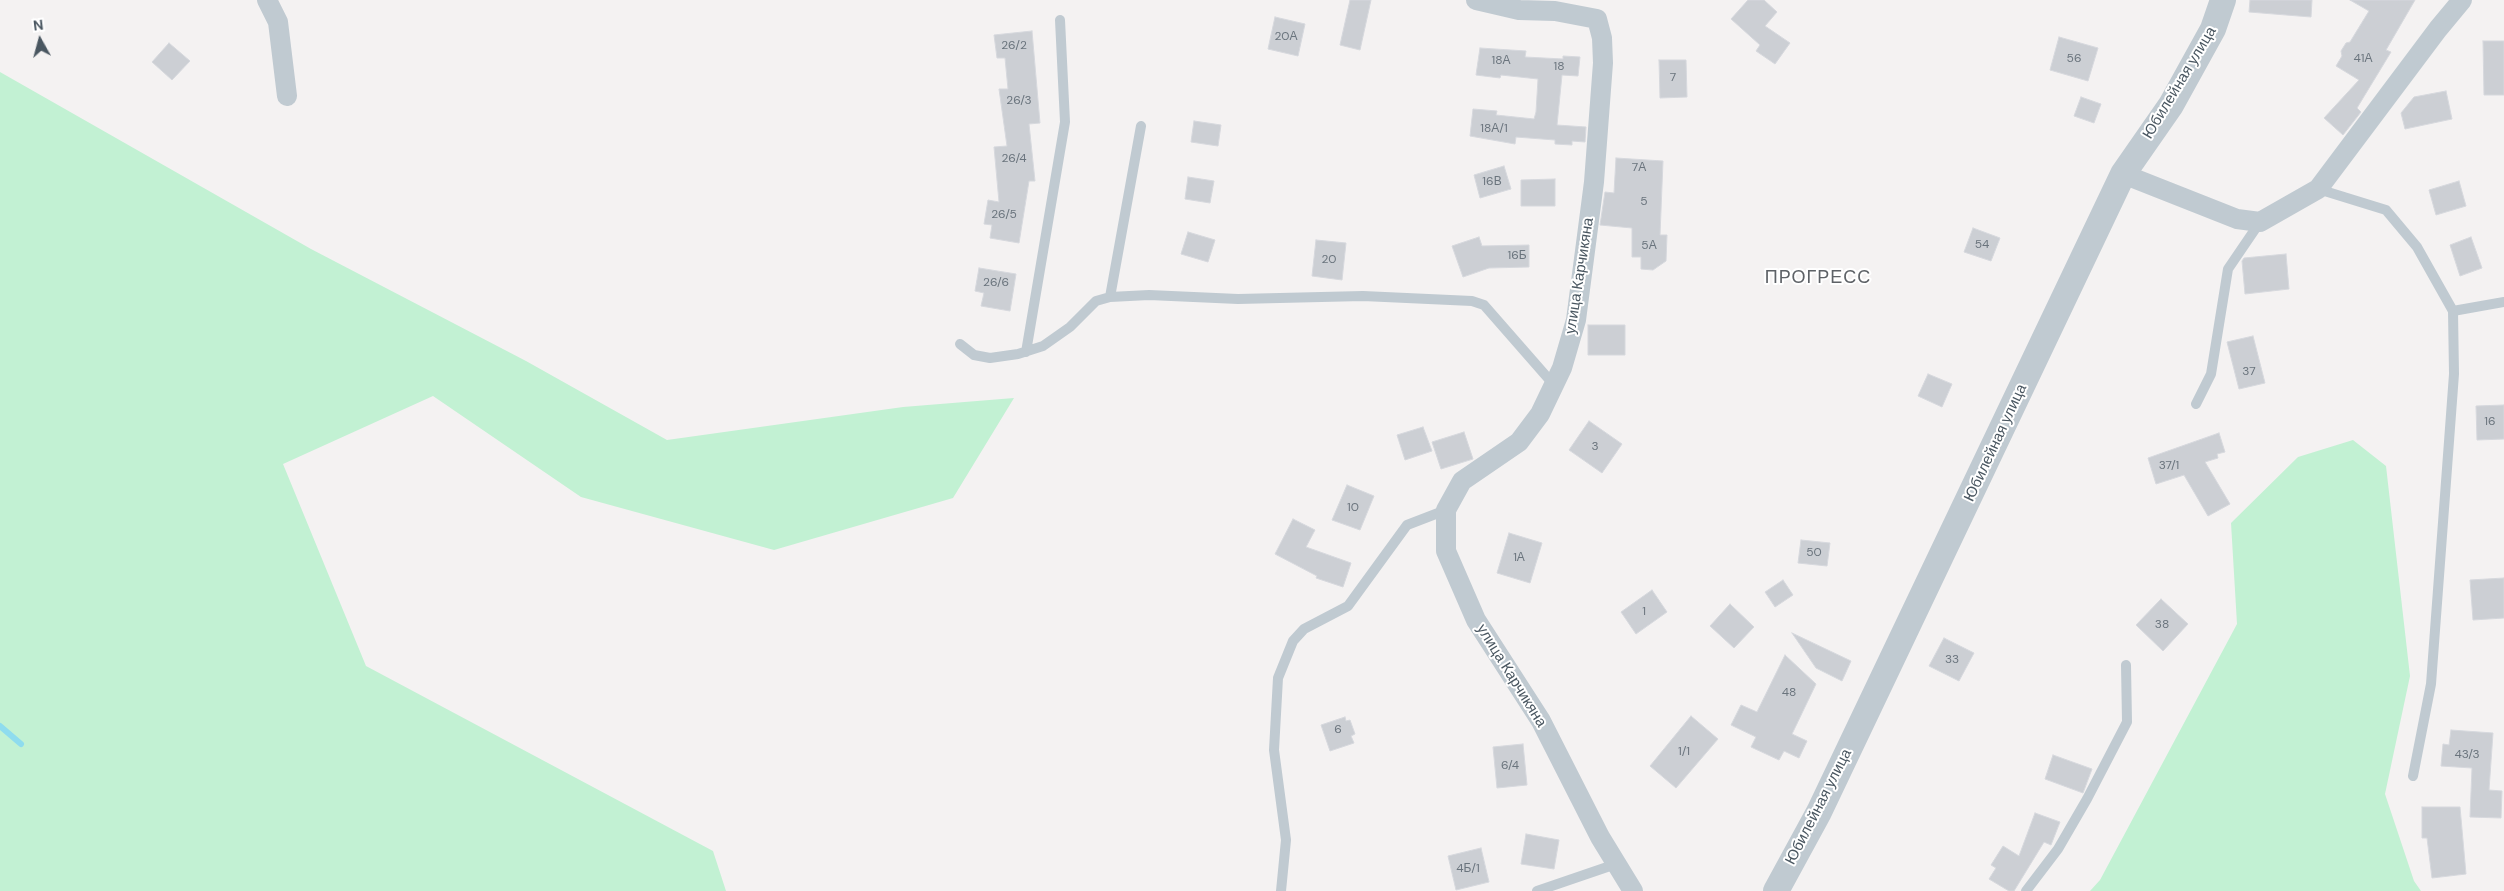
<!DOCTYPE html>
<html>
<head>
<meta charset="utf-8">
<style>
  body { margin:0 }
  #map { position:relative; width:2504px; height:891px; overflow:hidden; background:#f4f2f2; font-family:"DM Sans",sans-serif }
  canvas { display:block }
  .north { position:absolute; left:15px; top:15px; width:50px; height:50px; -webkit-text-stroke:4px #fff; paint-order:stroke; rotate:353deg; font-size:14px; font-weight:700; line-height:20px; text-align:center; color:#495660 }
  .north::after { content:''; display:block; margin:auto; width:18px; height:22px; background:#495660; clip-path:polygon(50% 0,100% 100%,50% 72%,0 100%) }
</style>
</head>
<body>
<div id="map">
<canvas width="2504" height="891"></canvas>
<div class="north">N</div>
</div>
<script>
const context = document.querySelector('canvas').getContext('2d');
context.lineJoin = 'round';
function fill(path, color) { context.fillStyle = color; context.fill(path, 'evenodd'); }
const poly = rows => new Path2D(rows.map(r => 'M' + r).join(''));
function stroke(path, color, width, dash) { context.strokeStyle = color; context.lineWidth = width; context.lineCap = dash ? 'butt' : 'round'; context.setLineDash(dash || []); context.stroke(path); }
function drawText(font, color, halo, rows, align = 'center') {
  context.font = font + ' "DM Sans",sans-serif'; context.lineWidth = 4; context.setLineDash([]); context.textBaseline = 'middle'; context.strokeStyle = halo; context.fillStyle = color; for (const [text, x, y, turn = 0] of rows) {
    context.save(); context.translate(x, y); context.rotate((+turn || 0) * Math.PI / 180); context.textAlign = isNaN(turn) ? turn : align; if (halo) context.strokeText(text, 0, 0); context.fillText(text, 0, 0); context.restore();
  }
}
fill(poly([
  [0,72,311,249,526,361,667,440,903,407,1014,398,953,498,774,550,581,497,433,396,283,464,366,666,713,851,726,891,0,891],
  [2353,440,2386,466,2410,676,2385,794,2414,881,2421,891,2090,891,2100,880,2237,624,2231,523,2298,457]
]), '#c2f1d3');
stroke(poly([
  [0,726,21,744]
]), '#8fdcee', 6);
const building = poly([
  [1350,0,1371,0,1360,50,1340,45,1350,0],
  [1748,0,1764,0,1777,12,1765,26,1790,43,1775,64,1756,51,1760,45,1731,19,1748,0],
  [2250,0,2312,0,2311,17,2249,12,2250,0],
  [2350,0,2415,0,2386,50,2391,52,2357,108,2361,112,2343,135,2324,118,2359,80,2336,66,2342,56,2341,51,2346,43,2350,42,2369,11,2350,0],
  [1275,17,1305,24,1298,56,1268,49,1275,17],
  [1032,31,1040,123,1029,124,1035,181,1029,181,1019,243,990,238,992,225,984,224,988,200,999,202,994,147,1007,146,999,89,1008,89,1005,58,997,58,994,35,1032,31],
  [2059,37,2098,48,2088,81,2050,70,2059,37],
  [2483,41,2504,41,2504,95,2484,95,2483,41],
  [169,43,190,61,172,80,152,62,169,43],
  [1480,48,1526,51,1525,57,1563,59,1563,56,1580,57,1578,76,1562,75,1557,125,1586,127,1585,142,1572,141,1572,145,1555,144,1555,140,1516,137,1515,144,1470,136,1473,109,1497,111,1496,115,1534,119,1536,112,1538,79,1501,75,1500,78,1476,75,1480,48],
  [1659,60,1686,60,1687,97,1660,98,1659,60],
  [2446,91,2452,119,2405,129,2401,113,2414,97,2446,91],
  [2081,97,2101,104,2094,123,2074,116,2081,97],
  [1194,121,1221,125,1218,146,1191,142,1194,121],
  [1616,158,1663,161,1660,235,1667,235,1666,261,1653,270,1641,269,1641,257,1632,257,1632,228,1600,225,1605,192,1614,193,1616,158],
  [1504,166,1511,189,1480,198,1474,175,1504,166],
  [1188,177,1214,181,1210,203,1185,199,1188,177],
  [1555,179,1555,206,1521,206,1521,180,1555,179],
  [2459,181,2466,206,2436,215,2429,190,2459,181],
  [1973,228,2000,238,1991,261,1964,252,1973,228],
  [1188,232,1215,240,1208,262,1181,254,1188,232],
  [1479,237,1482,246,1529,245,1529,267,1489,268,1463,277,1452,246,1479,237],
  [2471,237,2482,268,2460,276,2450,245,2471,237],
  [1316,240,1346,243,1342,280,1312,276,1316,240],
  [2286,254,2289,289,2245,294,2242,261,2244,258,2286,254],
  [979,268,1016,274,1010,311,981,306,984,293,975,291,979,268],
  [1588,325,1625,325,1625,355,1588,355,1588,325],
  [2253,336,2265,383,2239,389,2227,342,2253,336],
  [1928,374,1952,384,1942,407,1918,396,1928,374],
  [2504,405,2504,439,2477,440,2476,406,2504,405],
  [1589,421,1622,444,1602,473,1569,450,1589,421],
  [1423,427,1432,451,1405,460,1397,435,1423,427],
  [1464,432,1473,459,1441,469,1432,442,1464,432],
  [2219,433,2225,452,2217,454,2218,458,2205,462,2230,504,2208,516,2184,475,2156,484,2148,458,2219,433],
  [1347,485,1374,496,1360,530,1332,520,1347,485],
  [1293,519,1315,530,1306,547,1351,563,1343,587,1316,578,1317,576,1275,554,1293,519],
  [1509,533,1542,543,1530,583,1497,573,1509,533],
  [1801,540,1830,543,1827,566,1798,563,1801,540],
  [2504,578,2504,618,2473,620,2470,580,2504,578],
  [1783,580,1793,595,1775,607,1765,592,1783,580],
  [1652,590,1667,612,1636,634,1621,612,1652,590],
  [2161,599,2188,624,2163,651,2136,625,2161,599],
  [1730,604,1754,627,1734,648,1710,626,1730,604],
  [1792,633,1851,661,1842,681,1816,668,1792,633],
  [1944,638,1974,653,1959,681,1929,666,1944,638],
  [1785,655,1816,684,1792,734,1807,741,1799,758,1784,751,1779,760,1751,747,1756,737,1731,725,1741,705,1757,712,1785,655],
  [1691,716,1718,739,1676,788,1650,766,1691,716],
  [1345,717,1346,721,1350,720,1355,734,1351,736,1354,743,1330,751,1321,725,1345,717],
  [2451,730,2493,733,2489,790,2502,791,2501,818,2470,817,2472,768,2441,766,2443,744,2449,745,2451,730],
  [1523,744,1527,785,1497,788,1493,747,1523,744],
  [2053,755,2092,769,2083,793,2045,779,2053,755],
  [2422,807,2460,807,2466,874,2432,878,2427,838,2422,838,2422,807],
  [2035,813,2060,822,2051,845,2044,842,2014,891,2009,891,1989,879,1996,868,1991,865,2003,846,2019,856,2035,813],
  [1526,834,1559,840,1554,869,1521,864,1526,834],
  [1481,848,1489,882,1456,890,1448,856,1481,848]
]);
fill(building, '#cccfd4');
stroke(building, '#d6d8dd', 1);
stroke(poly([
  [2318,189,2386,210,2417,247,2453,311,2454,374,2431,684,2413,776],
  [1110,297,1141,126],
  [2453,311,2504,302],
  [960,344,974,355,990,358,1018,354,1043,346,1070,327,1096,301,1110,297,1149,295,1238,299,1363,296,1472,301,1484,305,1554,385],
  [1026,352,1065,122,1060,20],
  [2196,404,2211,374,2228,269,2260,222],
  [1281,891,1286,840,1274,750,1278,678,1293,641,1304,629,1348,606,1407,525,1446,510],
  [1537,891,1616,864],
  [2026,891,2058,849,2087,799,2127,722,2126,665]
]), '#c0cad1', 10);
stroke(poly([
  [267,0,278,22,287,96],
  [1476,0,1519,10,1555,11,1597,19,1602,38,1603,63,1594,182,1576,320,1562,368,1540,414,1519,442,1462,481,1446,510,1446,551,1476,620,1541,721,1600,837,1633,891],
  [2123,174,2237,219,2260,222,2318,189,2438,29,2462,0]
]), '#c0cad1', 20);
stroke(poly([
  [1776,891,1819,812,2123,174,2171,105,2213,29,2223,0]
]), '#c0cad1', 26);
drawText('12px', '#6a747d', null, [
  ["20А",1286,37],
  ["26/2",1014,46],
  ["56",2074,59],
  ["41А",2363,59],
  ["18А",1501,61],
  ["18",1559,67],
  ["7",1673,78],
  ["26/3",1019,101],
  ["18А/1",1494,129],
  ["26/4",1014,159],
  ["7А",1639,168],
  ["16В",1492,182],
  ["5",1644,202],
  ["26/5",1004,215],
  ["54",1982,245],
  ["5А",1649,246],
  ["16Б",1517,256],
  ["20",1329,260],
  ["26/6",996,283],
  ["37",2249,372],
  ["16",2490,422],
  ["3",1595,447],
  ["37/1",2169,466],
  ["10",1353,508],
  ["50",1814,553],
  ["1А",1519,558],
  ["1",1644,612],
  ["38",2162,625],
  ["33",1952,660],
  ["48",1789,693],
  ["6",1338,730],
  ["1/1",1684,752],
  ["43/3",2467,755],
  ["6/4",1510,766],
  ["4Б/1",1468,869]
]);
drawText('15px', '#495660', '#fff', [
  ["Юбилейная улица",2180,83,-59],
  ["улица Карчикяна",1580,276,-81],
  ["Юбилейная улица",1996,443,-65],
  ["улица Карчикяна",1511,676,58],
  ["Юбилейная улица",1819,807,-63]
]);
context.letterSpacing = '1px';
drawText('18px', '#5e6267', '#fff', [
  ["ПРОГРЕСС",1818,278]
]);
context.letterSpacing = '0px';
</script>
</body>
</html>
